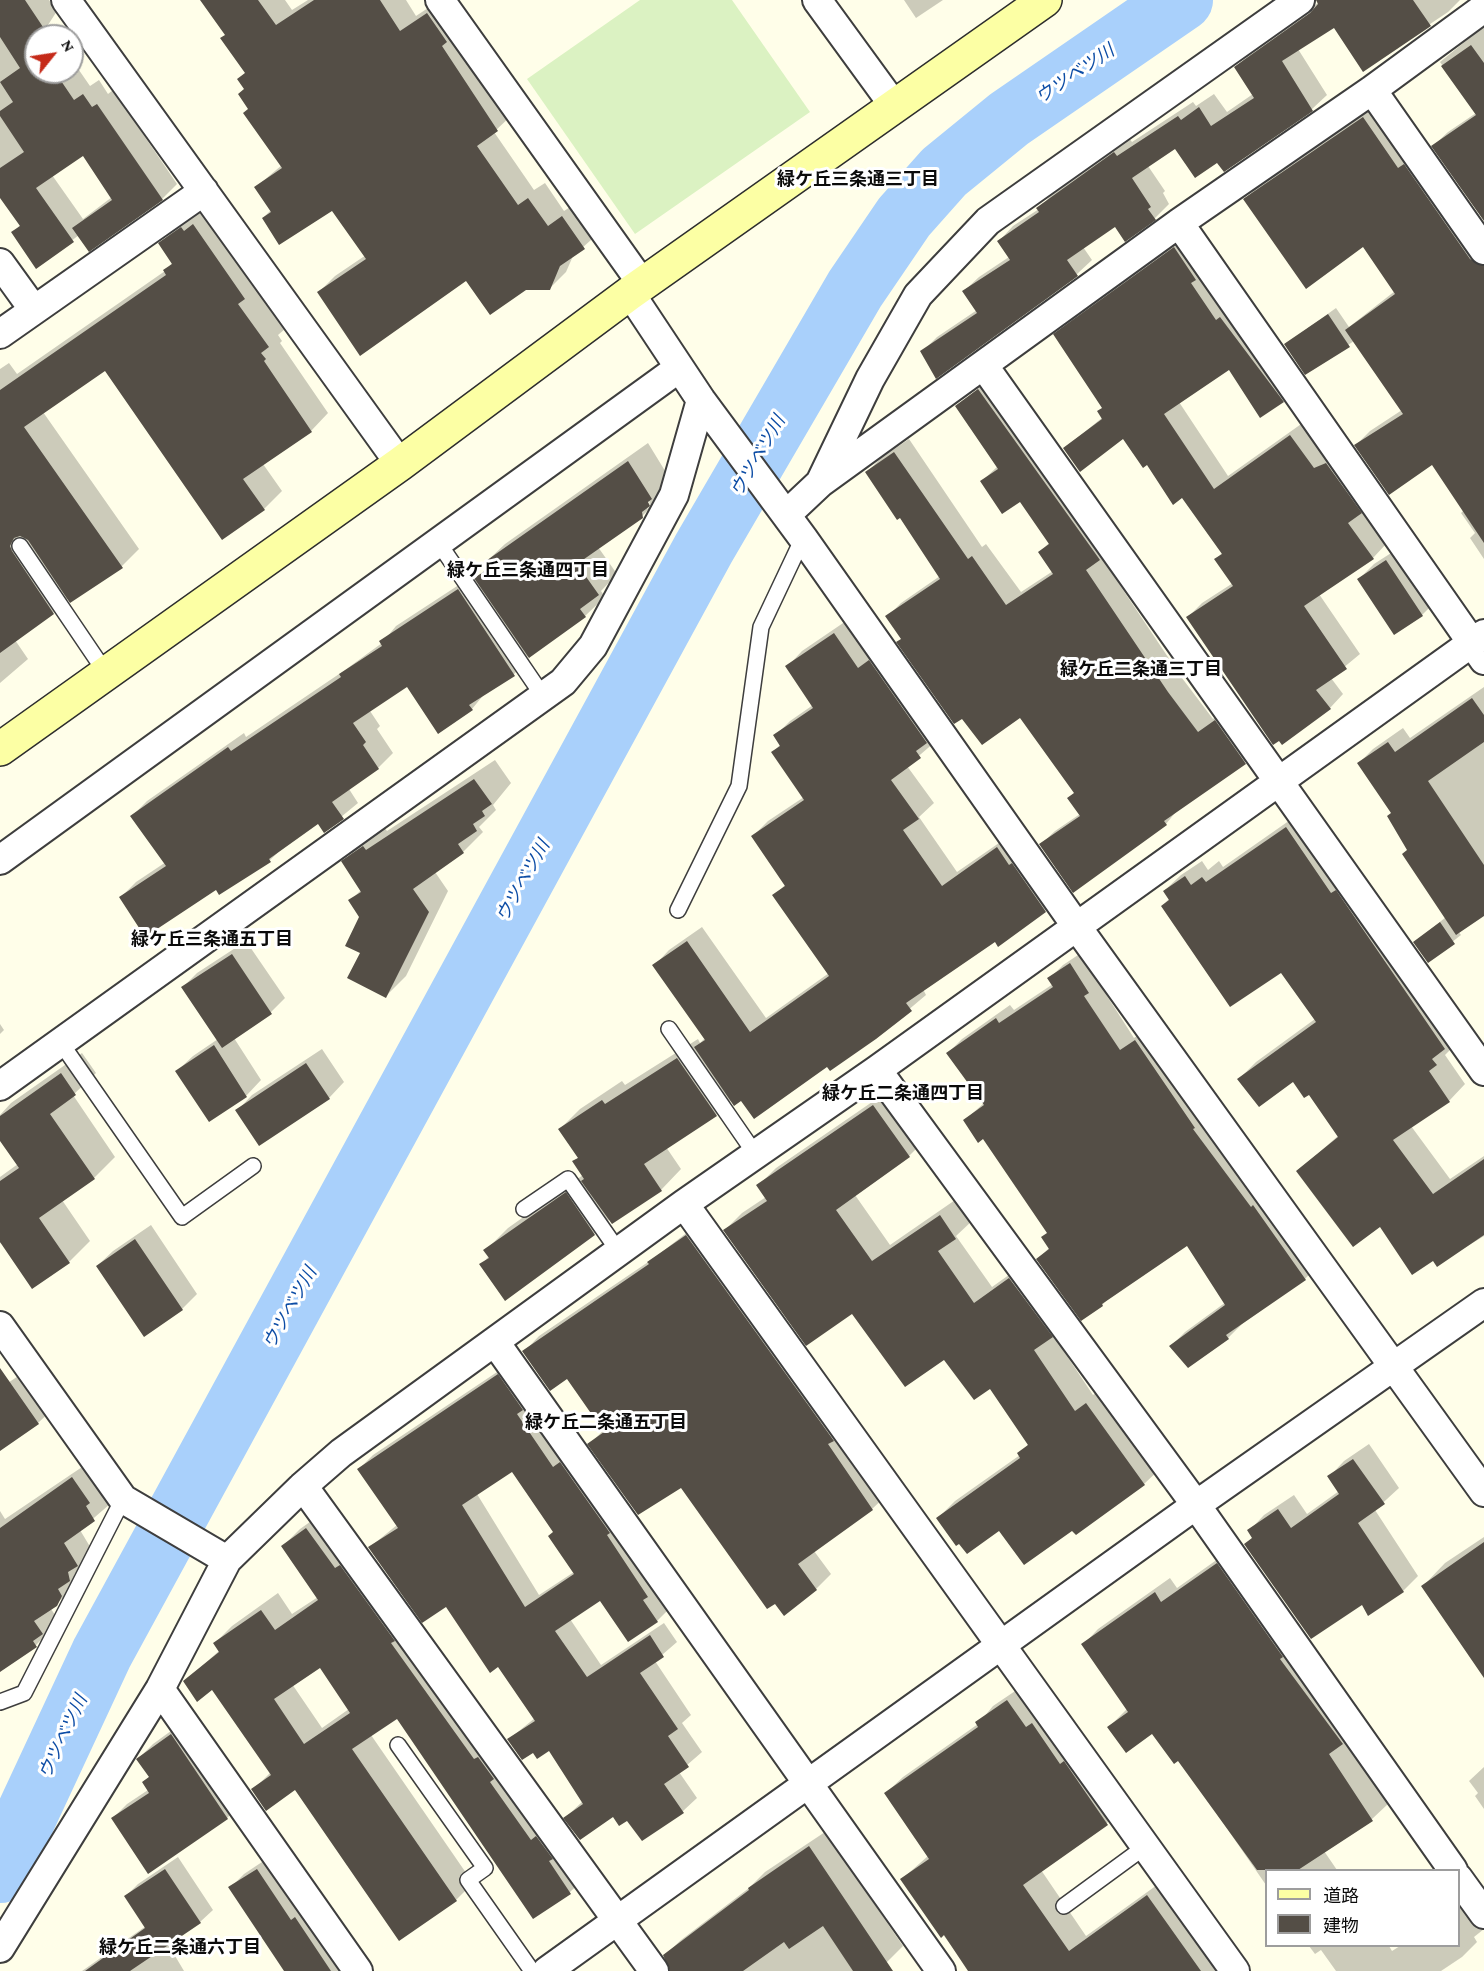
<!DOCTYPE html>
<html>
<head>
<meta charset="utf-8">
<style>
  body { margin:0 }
  #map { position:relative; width:1484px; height:1971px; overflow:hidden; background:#fffee9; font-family:"Crimson Pro","Noto Sans JP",serif }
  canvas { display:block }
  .legend { position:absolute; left:1265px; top:1869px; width:195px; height:78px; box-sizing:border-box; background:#fff; border:2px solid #9d9d9d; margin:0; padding:8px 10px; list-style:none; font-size:18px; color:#0b0b0b }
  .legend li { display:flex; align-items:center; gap:12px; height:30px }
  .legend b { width:30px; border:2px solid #9d9d9d }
  .north { position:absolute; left:24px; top:24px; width:60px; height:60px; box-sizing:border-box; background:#fff; border:2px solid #9d9d9d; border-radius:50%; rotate:60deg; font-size:16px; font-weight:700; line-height:24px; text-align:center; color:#0b0b0b }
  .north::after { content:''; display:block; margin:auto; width:21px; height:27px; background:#c52a19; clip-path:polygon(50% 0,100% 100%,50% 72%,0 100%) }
</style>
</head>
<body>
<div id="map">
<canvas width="1484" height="1971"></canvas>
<ul class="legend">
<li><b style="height:8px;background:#fcffa4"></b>道路</li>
<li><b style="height:16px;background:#544e46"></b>建物</li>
</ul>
<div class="north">N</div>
</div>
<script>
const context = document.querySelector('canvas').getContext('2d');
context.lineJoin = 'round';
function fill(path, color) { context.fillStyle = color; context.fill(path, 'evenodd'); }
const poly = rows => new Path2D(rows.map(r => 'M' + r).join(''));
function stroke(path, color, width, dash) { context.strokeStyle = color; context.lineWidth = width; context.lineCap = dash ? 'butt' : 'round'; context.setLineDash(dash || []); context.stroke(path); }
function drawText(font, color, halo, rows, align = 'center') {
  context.font = font + ' "Crimson Pro","Noto Sans JP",serif'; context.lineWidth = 6; context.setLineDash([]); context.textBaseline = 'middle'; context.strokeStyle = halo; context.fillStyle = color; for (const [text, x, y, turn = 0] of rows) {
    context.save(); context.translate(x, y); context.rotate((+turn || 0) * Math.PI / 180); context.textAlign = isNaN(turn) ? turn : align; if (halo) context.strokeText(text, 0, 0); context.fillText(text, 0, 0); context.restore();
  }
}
fill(poly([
  [640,0,732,0,810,112,635,234,527,79]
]), '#dbf2c2');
fill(poly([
  [4,0,49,0,57,11,48,25,56,36,36,36,36,72,72,72,72,60,90,86,99,80,108,94,113,90,177,184,162,199,79,235,37,267,13,233,21,224,0,193,0,4],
  [83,153,112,197,83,219,52,175],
  [202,0,285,0,292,10,308,0,406,0,416,16,440,0,513,114,494,132,534,190,545,183,564,211,578,202,600,232,573,256,566,272,550,288,466,279,319,292,335,276,366,255,333,209,263,218,271,210,256,187,282,165,249,109,245,88,239,79,246,72,226,35],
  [904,0,943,0,916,18],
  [1322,0,1460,0,1448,12,1363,69,1334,26,1298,49,1327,95,1312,109,1224,170,1218,161,1176,147,1148,166,1165,191,1163,193,1169,204,1155,218,1115,225,1083,247,1092,260,1077,274,937,376,922,352,937,337,977,310,964,291,979,277,1009,257,999,241,1013,226,1039,209,1053,193,1129,138,1132,142,1193,102,1196,106,1214,94,1227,112,1253,94,1236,67,1251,52],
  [1483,27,1484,28,1484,219,1433,146,1448,132,1476,113,1440,62],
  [1378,104,1484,244,1484,559,1470,538,1475,533,1461,513,1464,510,1432,463,1356,445,1370,431,1402,410,1354,341,1306,373,1286,344,1336,308,1349,327,1395,291,1364,245,1245,199,1259,185],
  [211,208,285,329,278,335,282,341,280,343,328,413,311,431,263,464,282,491,264,509,105,369,43,412,139,549,122,566,69,598,53,613,15,640,28,659,0,683,0,369,9,363,17,374,165,271,173,262,160,244,177,226,199,211,202,214],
  [1188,234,1297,387,1283,401,1230,368,1179,402,1228,476,1304,422,1386,544,1373,558,1319,594,1360,654,1331,678,1343,694,1330,708,1188,617,1202,603,1233,583,1216,559,1223,552,1183,496,1124,437,1065,448,1103,417,1104,407,1055,335,1069,321],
  [992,377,1113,545,1101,557,1182,678,1213,719,1229,707,1259,749,1245,762,1179,808,1166,824,1073,891,1041,844,1055,831,1080,814,1075,792,1021,716,902,639,887,617,901,603,940,576,901,516,867,472,881,458,909,439,982,547,986,544,1021,592,1053,571,1040,552,1050,542,1021,500,982,481,998,466,957,406],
  [648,443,670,479,662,497,642,516,598,547,617,574,601,591,605,597,585,616,527,657,529,659,514,674,486,692,472,709,407,685,370,711,380,726,377,729,393,753,378,768,349,789,358,803,324,831,319,822,284,847,270,860,220,893,217,888,121,897,136,882,166,862,132,816,147,801,244,733,246,737,345,670,382,643,396,626,474,575,476,579,488,567,485,563,505,544],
  [648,494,650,506,647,509,645,495],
  [1402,546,1437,600,1422,615,1359,579,1374,564],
  [849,619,935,742,907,766,934,803,919,817,957,872,1012,834,1060,896,1045,911,999,945,995,940,923,989,926,995,875,1038,827,1065,742,1099,732,1100,716,1115,666,1147,681,1169,661,1190,612,1222,610,1219,594,1234,505,1299,481,1265,489,1256,485,1251,508,1228,583,1175,574,1161,579,1157,560,1129,580,1109,622,1081,625,1085,698,1039,700,1043,705,1038,654,966,669,950,702,927,766,1018,829,973,774,896,786,884,753,836,768,821,804,797,773,752,781,744,775,736,790,721,813,705,787,667,802,651],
  [1484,687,1484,914,1458,931,1461,935,1428,961,1415,942,1446,917,1408,849,1392,812,1359,763,1373,749,1403,728,1410,738],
  [495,760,511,783,493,805,496,810,479,827,483,832,463,852,435,872,448,891,406,976,386,996,362,953,360,917,350,901,361,890,343,862,363,841,384,827,387,831],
  [1303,811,1453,1047,1445,1055,1465,1084,1449,1101,1411,1126,1450,1179,1484,1156,1484,1236,1437,1265,1433,1259,1298,1171,1339,1135,1309,1092,1294,1080,1239,1079,1256,1062,1315,1019,1282,971,1162,906,1169,899,1164,891,1181,875,1202,861,1208,870,1219,861,1223,867],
  [246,941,285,998,271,1012,234,1038,261,1080,246,1096,177,1071,193,1056,218,1039,183,987,197,973],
  [1084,951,1102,978,1098,982,1134,1038,1150,1027,1318,1265,1305,1279,1242,1324,1228,1338,1171,1346,1185,1332,1226,1302,1187,1244,1112,1295,1102,1305,1038,1259,1050,1247,1048,1232,984,1137,965,1120,984,1103,948,1053,962,1039,1010,1005,1014,1010,1053,984,1049,979,1063,965],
  [0,1024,4,1030,0,1034],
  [322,1049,344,1082,329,1098,237,1111,252,1095],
  [82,1053,96,1073,73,1095,115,1157,94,1178,62,1200,90,1241,69,1262,0,1243,0,1177,18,1164,0,1138,0,1115,11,1103],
  [891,1089,926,1139,909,1156,855,1195,890,1245,958,1198,973,1220,956,1236,992,1287,1027,1262,1069,1319,1053,1335,1093,1395,1104,1387,1162,1467,1144,1484,1076,1533,1073,1529,1000,1529,938,1518,955,1501,1020,1455,1029,1443,991,1387,945,1358,852,1312,725,1230,742,1213,766,1197,758,1186,776,1168],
  [702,1221,888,1494,872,1509,814,1551,831,1574,816,1589,682,1486,589,1444,604,1430,567,1377,524,1352,539,1336,654,1258],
  [151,1225,197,1294,182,1309,97,1266,113,1251],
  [512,1362,671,1607,657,1621,628,1640,600,1599,570,1619,601,1665,664,1623,677,1642,655,1661,691,1715,682,1723,702,1752,679,1772,697,1798,683,1811,642,1839,628,1818,614,1815,565,1818,583,1801,549,1749,533,1751,509,1739,535,1718,499,1665,446,1605,370,1547,397,1525,359,1469,373,1455],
  [513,1470,555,1531,574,1572,539,1595,477,1494],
  [27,1370,54,1408,38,1423,0,1450,0,1377,5,1385],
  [1369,1444,1399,1488,1375,1510,1418,1576,1403,1591,1362,1603,1246,1544,1253,1537,1249,1531,1264,1515,1294,1495,1307,1514,1339,1491,1329,1477,1344,1461],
  [88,1463,110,1504,80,1530,92,1550,83,1558,85,1564,74,1575,77,1580,72,1589,51,1609,57,1618,48,1627,51,1630,36,1645,0,1649,0,1511,5,1519],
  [324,1512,588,1875,570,1892,533,1917,397,1716,371,1735,473,1883,456,1900,400,1939,295,1788,253,1790,271,1772,213,1688,184,1682,220,1650,215,1643,232,1626,278,1593,292,1614,318,1597,283,1546,300,1529],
  [320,1665,349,1709,322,1728,292,1684],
  [1484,1537,1484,1676,1423,1586,1445,1563],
  [1232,1549,1345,1740,1388,1804,1372,1819,1324,1851,1337,1870,1266,1870,1266,1885,1179,1759,1153,1732,1109,1727,1127,1709,1083,1645,1098,1629,1170,1578,1177,1588],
  [1024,1685,1124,1807,1107,1823,1041,1870,1086,1936,1164,1880,1236,1971,970,1971,902,1879,928,1856,886,1793,903,1777,978,1724,993,1706],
  [186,1720,242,1803,227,1818,112,1819,127,1804,148,1790,143,1782,150,1776,138,1759,153,1744],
  [1484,1767,1484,1766,1484,1809,1475,1796,1478,1793,1469,1781],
  [825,1832,903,1946,887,1962,874,1971,665,1971,672,1970,665,1955,681,1940,749,1888,765,1872],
  [271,1856,354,1971,286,1971,230,1888,244,1874],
  [178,1857,213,1910,200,1922,168,1944,184,1971,82,1971,146,1926,126,1896,138,1884],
  [1458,1870,1484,1907,1484,1929,1474,1937,1477,1942,1462,1957,1441,1971,1336,1971,1321,1950,1315,1954,1309,1946,1389,1946,1392,1951,1400,1946,1458,1946]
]), '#0003');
stroke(poly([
  [0,1872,102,1653,704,548,855,289,904,217,944,172,1009,119,1182,0]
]), '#a9d0fb', 62);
fill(poly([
  [0,0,25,0,49,36,31,36,36,43,36,72,55,72,74,100,83,94,92,107,97,104,163,200,89,252,72,228,112,200,83,156,36,188,74,242,36,269,11,232,20,226,0,198,0,168,24,152,0,116,0,111,13,102,0,82,20,68,0,37],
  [200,0,258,0,276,25,314,0,380,0,400,31,427,13,447,42,442,46,498,131,477,146,518,205,528,198,548,226,562,216,585,249,560,266,550,290,526,290,490,315,466,281,360,356,317,292,366,259,332,211,279,245,262,218,271,212,254,187,282,168,243,113,248,109,238,94,244,89,237,79,245,73,220,38,225,35],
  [1316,0,1413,0,1431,26,1363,72,1334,28,1282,61,1313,111,1224,172,1217,163,1195,178,1175,149,1132,178,1151,207,1148,209,1156,220,1125,242,1115,227,1067,260,1078,276,936,379,920,351,977,313,962,291,1010,260,997,241,1039,212,1036,208,1114,152,1117,156,1178,116,1181,120,1199,107,1211,126,1254,98,1234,67,1310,13,1318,4],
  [1471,45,1484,63,1484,221,1431,146,1476,115,1441,66],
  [1363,117,1398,168,1404,164,1470,259,1484,266,1484,543,1432,465,1389,495,1354,445,1403,414,1345,330,1395,294,1363,247,1306,289,1243,199],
  [193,224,245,299,238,304,269,347,261,353,266,359,264,361,312,432,243,479,265,510,222,540,105,371,24,427,123,568,70,603,28,540,20,536,14,538,10,546,12,551,54,614,0,653,0,390,166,275,163,270,172,264,158,243,181,227,184,231],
  [1174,247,1196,280,1191,283,1216,320,1220,317,1284,402,1260,418,1229,370,1164,414,1214,489,1290,435,1314,468,1326,463,1362,513,1348,523,1374,559,1304,606,1347,669,1316,690,1331,709,1282,745,1279,741,1273,745,1186,617,1233,586,1214,559,1222,554,1182,498,1173,505,1147,465,1143,468,1123,439,1080,472,1063,448,1102,419,1097,411,1102,408,1053,334],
  [1328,314,1350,347,1305,375,1284,344],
  [978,389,1100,560,1086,570,1168,692,1198,732,1215,720,1246,764,1164,821,1167,825,1073,893,1039,844,1080,816,1067,798,1074,793,1020,718,982,745,962,719,954,724,896,642,901,639,885,616,940,579,900,518,897,520,865,472,894,452,968,559,972,556,1006,605,1053,574,1038,552,1049,544,1020,502,1002,514,980,481,998,469,955,406],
  [628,461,652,499,648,502,650,506,642,512,643,518,577,564,599,595,580,609,586,617,529,658,474,578,488,569,483,563],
  [1386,560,1423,616,1394,635,1357,579],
  [458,589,515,676,469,705,473,710,438,734,407,687,353,723,366,742,363,745,379,769,332,802,344,819,324,833,318,824,269,859,271,862,219,895,216,890,145,937,119,897,166,866,130,816,228,747,231,751,341,677,339,674,382,646,379,641],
  [834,633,858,668,869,660,927,743,916,751,921,758,891,780,919,819,903,830,942,886,997,847,1009,865,1012,863,1046,912,998,947,995,942,906,1003,912,1011,876,1039,830,1071,827,1067,754,1119,741,1101,734,1106,694,1047,705,1040,652,965,687,941,750,1032,829,976,772,895,785,886,751,836,804,800,771,752,780,746,773,735,813,708,785,666],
  [1472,698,1484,715,1484,742,1428,781,1484,865,1484,916,1456,935,1402,854,1407,850,1387,816,1391,813,1357,763,1388,742,1395,752],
  [474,779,492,804,482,811,485,816,473,824,477,831,458,844,464,853,413,889,429,912,386,998,347,978,360,953,345,946,359,917,348,900,361,892,341,861,363,846,366,850],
  [1286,827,1331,893,1336,890,1445,1049,1432,1059,1437,1065,1429,1071,1450,1102,1393,1140,1433,1194,1484,1159,1484,1235,1437,1267,1433,1261,1412,1275,1380,1227,1353,1247,1296,1171,1338,1137,1309,1095,1304,1098,1293,1082,1259,1107,1237,1079,1316,1022,1281,973,1230,1007,1161,906,1169,900,1163,891,1185,876,1191,885,1202,877,1206,882],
  [1440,922,1455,944,1428,963,1413,942],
  [232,954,272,1014,222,1048,181,987],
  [1070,963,1089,993,1084,996,1120,1050,1135,1040,1195,1128,1193,1129,1251,1207,1253,1205,1306,1280,1226,1335,1229,1339,1188,1368,1169,1346,1225,1305,1187,1246,1102,1304,1103,1306,1081,1321,1036,1259,1049,1249,1041,1237,1047,1233,983,1139,978,1143,963,1120,984,1105,946,1053,996,1018,999,1023,1053,987,1047,978],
  [214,1045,247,1097,209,1122,175,1071],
  [677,1058,717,1116,644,1164,662,1191,612,1224,581,1181,584,1179,572,1161,578,1158,558,1129,602,1100,605,1104],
  [306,1063,330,1099,259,1146,235,1110],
  [61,1073,76,1095,50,1114,95,1179,39,1218,70,1263,32,1289,0,1242,0,1181,19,1168,0,1141,0,1116],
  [873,1105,910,1157,836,1210,872,1261,940,1215,956,1239,938,1251,974,1303,1009,1278,1053,1337,1034,1350,1075,1411,1086,1403,1145,1485,1076,1535,1072,1531,1024,1565,999,1531,967,1554,959,1544,956,1546,936,1518,1020,1458,1017,1453,1028,1445,990,1389,974,1400,944,1360,905,1387,852,1314,806,1346,723,1230,767,1201,756,1185],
  [566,1192,595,1235,505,1301,479,1264,489,1258,483,1250],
  [686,1235,834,1441,828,1444,873,1510,798,1564,817,1590,784,1616,775,1604,767,1609,681,1488,638,1515,587,1444,604,1432,567,1379,550,1391,522,1351,649,1264,647,1262],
  [135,1239,183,1310,144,1337,96,1266],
  [0,1368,39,1424,0,1451],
  [498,1374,523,1410,517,1414,553,1467,560,1462,610,1533,607,1535,648,1597,643,1600,658,1622,628,1642,600,1601,555,1631,587,1677,650,1635,664,1657,640,1673,678,1729,668,1736,689,1767,664,1784,684,1813,642,1841,627,1821,619,1826,613,1817,580,1840,563,1818,583,1804,549,1751,537,1759,533,1753,522,1760,507,1739,535,1721,498,1667,490,1673,446,1607,422,1623,368,1547,398,1528,357,1469],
  [512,1472,553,1532,548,1536,574,1574,525,1607,462,1505],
  [1353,1459,1385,1504,1358,1523,1404,1592,1368,1616,1362,1605,1311,1639,1244,1544,1252,1538,1247,1530,1278,1509,1291,1528,1339,1494,1327,1476],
  [72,1477,90,1503,86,1506,95,1521,64,1543,78,1566,68,1572,70,1581,58,1589,62,1596,57,1606,34,1621,43,1634,33,1641,37,1647,0,1672,0,1528],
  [306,1528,335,1568,340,1565,395,1641,391,1643,474,1759,478,1757,494,1779,490,1782,531,1840,536,1836,553,1859,549,1861,571,1894,533,1919,397,1719,352,1749,457,1901,399,1941,295,1790,266,1811,251,1789,271,1775,212,1690,197,1702,183,1681,219,1652,213,1643,261,1610,275,1630,318,1600,281,1546],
  [320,1668,350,1713,304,1744,274,1699],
  [1484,1542,1484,1678,1421,1586],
  [1217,1563,1283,1657,1280,1659,1343,1744,1329,1754,1373,1821,1298,1870,1257,1870,1178,1761,1174,1764,1152,1734,1126,1753,1107,1727,1128,1712,1081,1644,1155,1592,1161,1602],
  [1007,1700,1026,1727,1032,1723,1060,1764,1064,1761,1108,1825,1023,1885,1069,1951,1147,1895,1201,1971,968,1971,944,1935,941,1938,900,1879,929,1859,884,1793,978,1727,975,1722],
  [171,1734,228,1819,148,1874,111,1818,149,1793,142,1782,149,1777,136,1759],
  [809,1846,893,1971,853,1971,823,1926,789,1949,784,1942,743,1971,670,1971,663,1955,749,1890,748,1888],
  [165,1869,201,1923,130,1971,85,1971,145,1928,124,1896],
  [257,1869,291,1920,295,1917,331,1971,284,1971,228,1887]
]), '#544e46');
const lane = poly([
  [438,542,543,696],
  [20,546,106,673],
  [678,910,739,786,761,627,803,538],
  [669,1029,756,1155],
  [61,1043,182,1217,253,1166],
  [524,1209,568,1179,619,1252],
  [0,1702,24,1693,123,1499],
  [398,1745,485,1868,468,1880,532,1971],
  [1064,1906,1146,1846]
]);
const street = poly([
  [66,0,400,464],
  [440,0,643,285],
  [817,0,895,107],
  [1372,90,1484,250],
  [1179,223,1484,660],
  [0,263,34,310],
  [630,293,701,400,803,538,1077,927,1484,1492],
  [0,334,204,191],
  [984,366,1484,1071],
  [821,481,870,379,918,295,988,221,1300,0],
  [786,515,820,483,1179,223,1372,90,1484,8],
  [0,860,679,368],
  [877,1070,1196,1505,1453,1870],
  [0,1086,563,682,593,646,674,495,701,400],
  [684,1204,1235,1971],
  [0,1326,123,1499,227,1560],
  [495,1342,941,1971],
  [303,1486,654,1971],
  [160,1689,358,1971],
  [1458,1878,1484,1914],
  [0,1948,160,1689,227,1560,303,1486,341,1453,684,1204,877,1070,1484,634],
  [547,1971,1196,1505,1484,1303]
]);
const secondary = poly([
  [0,749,400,464,630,293,1045,0]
]);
stroke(lane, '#3e3e3e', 18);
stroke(street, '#3e3e3e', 32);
stroke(secondary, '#2d2d2d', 36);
stroke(lane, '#fff', 15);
stroke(street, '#fff', 28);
stroke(secondary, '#fcffa4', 33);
drawText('italic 18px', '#0c4ca5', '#fff', [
  ["ウツベツ川",1075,74,-34],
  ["ウツベツ川",758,456,-60],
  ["ウツベツ川",523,881,-61],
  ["ウツベツ川",290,1308,-61],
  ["ウツベツ川",63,1737,-65]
]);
drawText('bold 18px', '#0b0b0b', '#fff', [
  ["緑ケ丘三条通三丁目",858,179],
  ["緑ケ丘三条通四丁目",528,570],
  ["緑ケ丘二条通三丁目",1141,669],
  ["緑ケ丘三条通五丁目",212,939],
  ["緑ケ丘二条通四丁目",903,1093],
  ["緑ケ丘二条通五丁目",606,1422],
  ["緑ケ丘二条通六丁目",180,1947]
]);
</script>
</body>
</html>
